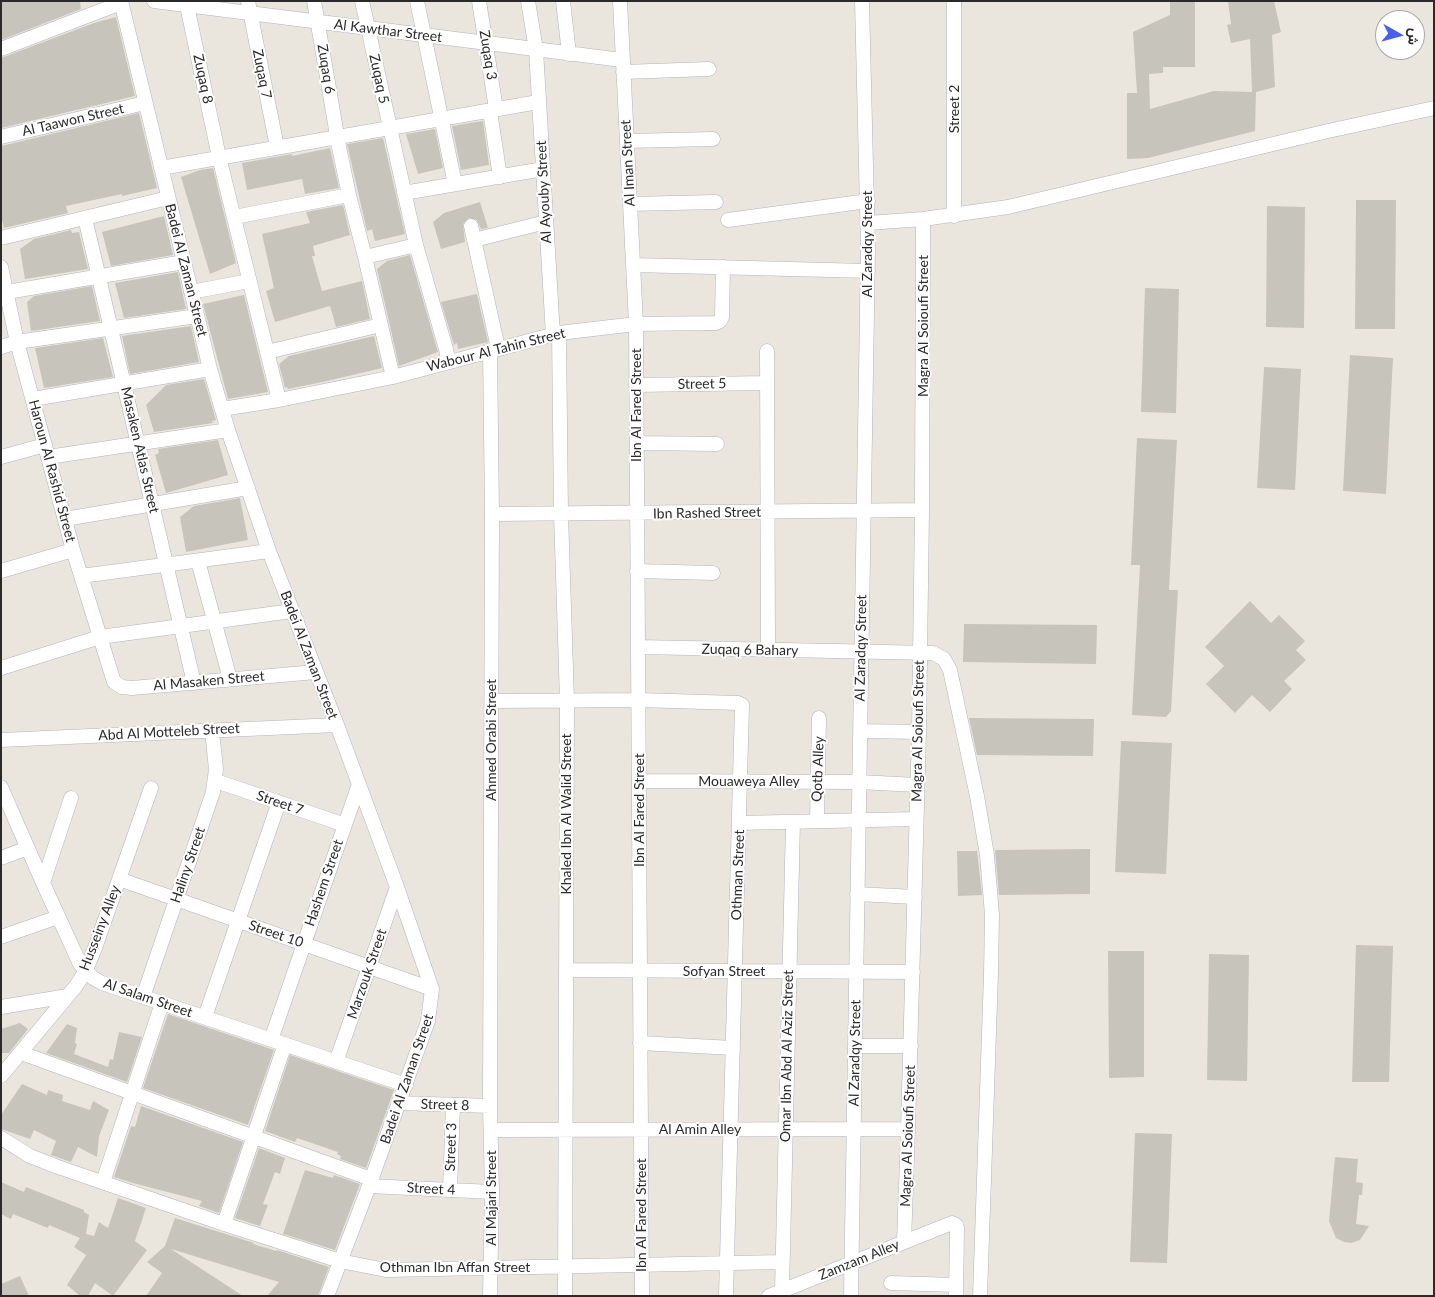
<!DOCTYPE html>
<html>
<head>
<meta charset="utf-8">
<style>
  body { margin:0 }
  #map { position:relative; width:1435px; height:1297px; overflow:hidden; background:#ebe6dd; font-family:Lato,Vazirmatn,sans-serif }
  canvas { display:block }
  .frame { position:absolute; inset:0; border:2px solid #2a2a2a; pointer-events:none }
  .north { position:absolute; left:1375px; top:10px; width:50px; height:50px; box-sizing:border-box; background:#fff; border:1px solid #aaa; border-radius:50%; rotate:97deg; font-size:14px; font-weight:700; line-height:20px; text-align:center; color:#2a2a2a }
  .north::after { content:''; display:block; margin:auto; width:18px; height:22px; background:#485eed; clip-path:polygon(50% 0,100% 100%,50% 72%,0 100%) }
</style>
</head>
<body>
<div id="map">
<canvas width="1435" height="1297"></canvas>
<div class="frame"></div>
<div class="north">ش</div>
</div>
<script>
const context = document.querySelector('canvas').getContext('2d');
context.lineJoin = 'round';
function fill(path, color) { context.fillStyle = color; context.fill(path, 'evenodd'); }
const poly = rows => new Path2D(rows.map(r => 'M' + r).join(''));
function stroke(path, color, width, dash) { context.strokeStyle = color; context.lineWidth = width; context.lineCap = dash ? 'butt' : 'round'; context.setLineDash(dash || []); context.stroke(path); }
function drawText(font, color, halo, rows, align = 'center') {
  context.font = font + ' Lato,sans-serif'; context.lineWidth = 4; context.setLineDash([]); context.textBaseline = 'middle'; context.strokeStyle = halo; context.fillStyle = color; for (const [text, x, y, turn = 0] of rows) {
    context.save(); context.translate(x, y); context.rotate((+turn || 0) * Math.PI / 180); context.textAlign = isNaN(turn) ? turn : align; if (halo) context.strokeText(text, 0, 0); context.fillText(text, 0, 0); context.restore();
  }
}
fill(poly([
  [1,1,80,1,81,9,1,40],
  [1170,1,1195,1,1195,67,1163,67,1163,73,1149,74,1150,109,1214,91,1252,92,1250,39,1231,43,1227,25,1231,24,1228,1,1274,1,1281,32,1272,35,1275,87,1256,92,1255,131,1148,158,1127,159,1127,93,1137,93,1133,32,1170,15],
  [116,17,135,96,1,128,1,58,94,23],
  [139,113,157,188,122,196,122,194,66,206,68,213,4,228,1,216,1,146],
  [483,121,489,165,461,170,452,126],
  [435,129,443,168,418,174,406,134],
  [383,138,405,234,375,241,372,229,367,231,347,144],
  [330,148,339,188,305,194,302,179,247,190,242,163,292,154,292,156],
  [213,168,236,263,210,274,181,177,200,170],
  [1356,200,1396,200,1395,329,1355,329],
  [480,202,488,228,481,229,477,220,469,218,463,224,465,242,441,249,433,222,444,213],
  [343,205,350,235,313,246,315,256,312,256,322,291,362,281,370,319,336,327,330,306,275,322,266,291,274,288,262,234,310,223,306,212],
  [1267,206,1305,207,1304,328,1266,327],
  [164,216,173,255,111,266,102,232],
  [71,230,72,233,79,232,88,269,25,279,20,249,34,239],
  [410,255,438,352,399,366,377,269,387,261],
  [178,272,186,309,124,318,115,283],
  [92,286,100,321,31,331,27,302,34,296],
  [1145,288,1179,289,1176,413,1141,412],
  [477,294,488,342,458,349,457,343,454,345,441,302],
  [244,295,268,392,228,399,203,304],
  [191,326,199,362,130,374,122,336],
  [374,336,382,368,327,381,288,389,287,387,285,388,279,364,289,356],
  [103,338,113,377,44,388,35,348],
  [1350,355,1393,358,1386,494,1343,491],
  [1264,367,1301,369,1295,490,1257,488],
  [204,379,216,420,212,421,213,423,154,432,146,405,166,385],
  [1137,438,1177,440,1169,590,1178,590,1171,711,1166,717,1132,715,1140,565,1131,565],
  [218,440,228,475,166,493,155,455,159,453,158,449],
  [240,498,248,540,186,552,180,517,194,506],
  [1250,601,1271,623,1279,615,1305,641,1296,650,1306,660,1284,681,1292,689,1270,712,1252,695,1235,713,1206,684,1224,666,1205,647],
  [964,624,1097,625,1096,664,963,662],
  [969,718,1094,719,1093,756,977,755],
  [1121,741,1172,743,1166,874,1115,872],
  [1090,849,1090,894,999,895,995,850],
  [957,851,977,851,982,895,958,896],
  [1356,945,1393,946,1389,1082,1352,1082],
  [1108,951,1144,951,1144,1077,1109,1078],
  [1209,954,1249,955,1247,1081,1207,1080],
  [168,1014,274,1050,248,1125,143,1088],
  [20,1023,28,1029,9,1053,1,1053,1,1029],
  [67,1024,77,1028,75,1043,77,1044,74,1054,108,1067,110,1059,113,1060,119,1032,142,1037,127,1082,46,1053],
  [290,1055,394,1090,366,1168,340,1159,341,1156,337,1154,338,1152,297,1138,295,1142,265,1131],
  [22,1084,47,1095,48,1090,63,1095,62,1101,90,1110,93,1101,109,1110,99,1136,97,1157,78,1147,71,1162,51,1155,56,1141,34,1130,30,1139,1,1129,1,1115],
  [141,1106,243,1142,219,1213,199,1206,202,1201,133,1183,114,1177,131,1126,135,1127],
  [1135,1133,1172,1134,1167,1263,1130,1262],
  [259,1148,285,1158,280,1174,275,1172,263,1204,268,1205,260,1226,235,1218],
  [1335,1157,1358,1159,1356,1182,1363,1183,1362,1195,1359,1195,1356,1224,1369,1226,1360,1240,1351,1243,1344,1242,1336,1238,1329,1221],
  [305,1170,333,1178,334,1175,360,1184,335,1250,283,1234],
  [1,1182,24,1192,26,1187,84,1210,84,1212,89,1215,86,1234,94,1236,99,1222,108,1228,118,1198,146,1208,135,1241,147,1250,113,1296,95,1283,88,1296,80,1296,67,1285,86,1255,74,1247,80,1238,49,1225,48,1228,13,1214,11,1219,1,1214],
  [175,1218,254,1243,253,1244,276,1251,277,1250,329,1267,318,1296,267,1296,279,1282,171,1249,243,1296,146,1296,162,1273,147,1262,165,1246],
  [20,1276,29,1296,1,1296,1,1284]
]), '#c7c4bc');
const minor = poly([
  [121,1,210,369,228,430,269,551,337,725,397,887,432,989,428,1021,369,1186,327,1296],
  [154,1,622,60],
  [186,1,219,157,279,400],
  [248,1,277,147],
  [314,1,339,147,349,195,365,257,393,377],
  [362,1,416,245,446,349,448,361],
  [417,1,455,184],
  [479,1,496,109],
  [528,1,536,50,553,335],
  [563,1,569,54],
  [620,1,636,324,642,1296],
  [1,49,121,3],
  [623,72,709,69],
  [490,111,500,177],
  [1,137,145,103],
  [627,141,713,139],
  [161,168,538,102],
  [404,193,543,169],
  [630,204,716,202],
  [954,216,954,1],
  [234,217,349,195],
  [85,218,194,683],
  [728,220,868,201],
  [868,223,923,219,1008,207,1328,131,1434,108],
  [471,226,498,348],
  [1,238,168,198],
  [474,240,546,222],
  [365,257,416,245],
  [633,265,868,271],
  [1,267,17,342,73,550,114,682,122,687,132,688,316,672],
  [191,292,249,281],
  [1,293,184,262],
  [559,333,561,514,567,701,565,1296],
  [1,347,17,342,197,316],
  [767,351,768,650],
  [267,352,381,325],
  [636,385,767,383],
  [33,399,210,369],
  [222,409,279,400,393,377,559,333,636,324,716,323,720,321,722,317,723,267],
  [637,443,717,444],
  [1,457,45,445],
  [48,457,228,430],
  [492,514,922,510],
  [65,519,248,488],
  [198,561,230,679],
  [1,571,73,550],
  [637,571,713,573],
  [81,576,269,551],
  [638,647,933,653,944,659,950,670,977,796,987,855,992,915,991,974,980,1296],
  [1,668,100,637,292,611],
  [492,701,638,700,738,703,742,705,726,1296],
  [860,731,919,732],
  [1,740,337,725],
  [216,781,345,825],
  [639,781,859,782,917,785],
  [1,787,43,883,80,964,93,978,102,983,406,1085],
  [817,821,819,718],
  [739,823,916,819],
  [1,858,28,848],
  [119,879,432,989],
  [43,883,71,798],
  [857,894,915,897],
  [1,937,58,917],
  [566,970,913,972],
  [143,997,213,792,216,769,212,731],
  [1,1007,68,996],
  [205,1017,279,802],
  [271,1040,359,784],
  [640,1043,733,1048],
  [855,1046,911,1046],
  [21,1053,371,1179],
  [336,1062,397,887],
  [1,1076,76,986,85,972,95,948,151,788],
  [399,1103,490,1106],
  [491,1130,908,1129],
  [1,1138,30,1156,58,1167,224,1224,340,1261,386,1270,782,1262],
  [103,1182,162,1003],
  [369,1186,492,1192],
  [450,1190,453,1105],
  [224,1224,285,1044],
  [904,1242,908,1129,919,732,922,510,923,219],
  [891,1283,956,1285],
  [782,1291,793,822],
  [490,1296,492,1192,490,1106,492,514,490,350],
  [769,1296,952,1223,956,1225,957,1228,956,1296],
  [851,1296,868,249,862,1]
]);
stroke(minor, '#b1b3bd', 15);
stroke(minor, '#fff', 14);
drawText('14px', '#2a2a2a', '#fff', [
  ["Al Kawthar Street",388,31,7],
  ["Zuqaq 3",488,55,81],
  ["Zuqaq 6",326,69,81],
  ["Zuqaq 7",262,74,79],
  ["Zuqaq 8",203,79,78],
  ["Zuqaq 5",379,79,78],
  ["Street 2",954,109,-90],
  ["Al Taawon Street",73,120,-13],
  ["Al Iman Street",628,163,-93],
  ["Al Ayouby Street",544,192,-93],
  ["Al Zaradqy Street",867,244,-90],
  ["Badei Al Zaman Street",186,270,76],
  ["Magra Al Soioufi Street",923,326,-90],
  ["Wabour Al Tahin Street",496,350,-14],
  ["Street 5",702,384,-1],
  ["Ibn Al Fared Street",636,405,-90],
  ["Masaken Atlas Street",140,450,77],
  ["Haroun Al Rashid Street",52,471,75],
  ["Ibn Rashed Street",707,513,-1],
  ["Al Zaradqy Street",861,648,-89],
  ["Zuqaq 6 Bahary",750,650,1],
  ["Badei Al Zaman Street",309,655,69],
  ["Al Masaken Street",209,681,-5],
  ["Magra Al Soioufi Street",918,731,-89],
  ["Abd Al Motteleb Street",169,732,-3],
  ["Ahmed Orabi Street",491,740,-90],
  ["Qotb Alley",818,769,-88],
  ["Mouaweya Alley",749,781],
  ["Street 7",280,803,19],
  ["Ibn Al Fared Street",639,810,-90],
  ["Khaled Ibn Al Walid Street",566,814,-90],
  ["Haliny Street",188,865,-71],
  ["Othman Street",738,875,-88],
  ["Hashem Street",324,883,-71],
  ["Husseiny Alley",100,928,-69],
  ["Street 10",276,934,19],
  ["Sofyan Street",724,971],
  ["Marzouk Street",367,974,-71],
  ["Al Salam Street",148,998,19],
  ["Al Zaradqy Street",855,1053,-89],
  ["Omar Ibn Abd Al Aziz Street",787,1056,-89],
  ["Badei Al Zaman Street",407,1079,-71],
  ["Street 8",445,1105,2],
  ["Al Amin Alley",700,1129],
  ["Magra Al Soioufi Street",908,1136,-88],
  ["Street 3",451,1147,-88],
  ["Street 4",431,1189,3],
  ["Al Majari Street",491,1198,-90],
  ["Ibn Al Fared Street",641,1215,-90],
  ["Zamzam Alley",859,1260,-22],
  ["Othman Ibn Affan Street",455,1267]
]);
</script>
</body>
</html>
